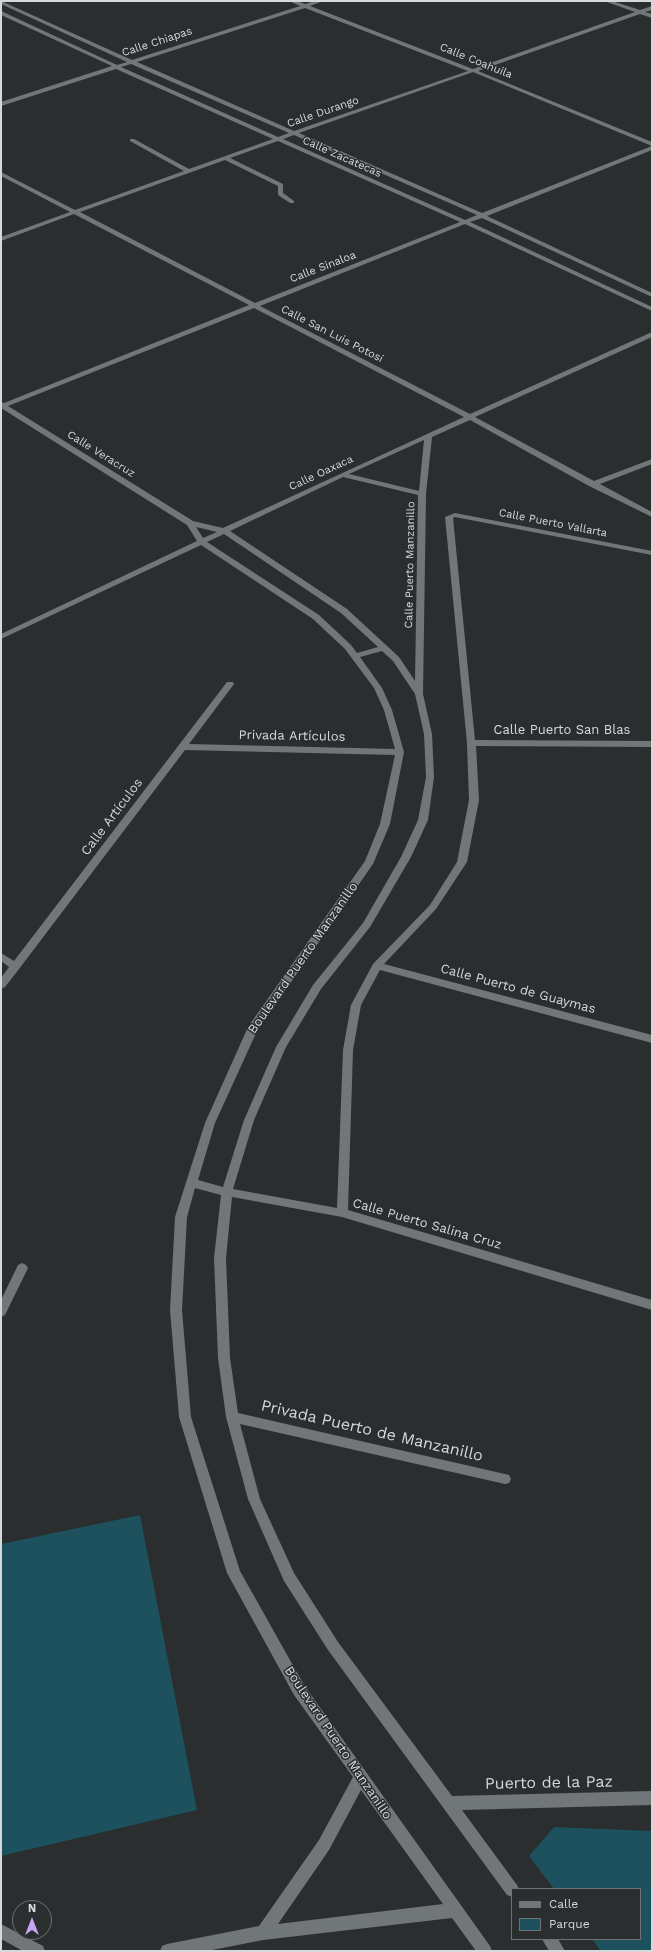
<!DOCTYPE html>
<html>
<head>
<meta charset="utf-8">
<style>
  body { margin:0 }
  #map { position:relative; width:653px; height:1952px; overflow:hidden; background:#2a2e2f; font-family:"Work Sans",sans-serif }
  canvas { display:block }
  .frame { position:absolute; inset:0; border:2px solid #d6d9da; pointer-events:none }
  .legend { position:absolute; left:511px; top:1888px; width:130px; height:52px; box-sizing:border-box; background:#2a2e2f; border:1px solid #6f7273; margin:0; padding:5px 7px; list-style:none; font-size:12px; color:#d6d9da }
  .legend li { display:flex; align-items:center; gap:8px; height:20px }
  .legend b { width:20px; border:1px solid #6f7273 }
  .north { position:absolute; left:12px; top:1900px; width:40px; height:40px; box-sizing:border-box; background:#2a2e2f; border:1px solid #6f7273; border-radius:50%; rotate:0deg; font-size:11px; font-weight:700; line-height:16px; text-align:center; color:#d6d9da }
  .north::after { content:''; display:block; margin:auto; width:14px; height:18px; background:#c8a6ef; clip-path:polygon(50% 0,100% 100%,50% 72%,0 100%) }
</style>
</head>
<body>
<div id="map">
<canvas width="653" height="1952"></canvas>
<div class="frame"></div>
<ul class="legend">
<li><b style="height:5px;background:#717678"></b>Calle</li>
<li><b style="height:11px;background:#1c515d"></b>Parque</li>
</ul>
<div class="north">N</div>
</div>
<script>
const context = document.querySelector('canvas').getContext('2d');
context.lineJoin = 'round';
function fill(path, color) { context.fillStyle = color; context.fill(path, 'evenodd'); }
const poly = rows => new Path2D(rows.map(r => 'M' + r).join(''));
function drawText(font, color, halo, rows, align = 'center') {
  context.font = font + ' "Work Sans",sans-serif'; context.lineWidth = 3; context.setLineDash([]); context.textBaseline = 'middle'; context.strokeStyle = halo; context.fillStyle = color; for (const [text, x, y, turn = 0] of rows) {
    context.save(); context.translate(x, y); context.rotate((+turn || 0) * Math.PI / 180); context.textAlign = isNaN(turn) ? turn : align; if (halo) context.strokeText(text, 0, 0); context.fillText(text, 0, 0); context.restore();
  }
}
fill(poly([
  [140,1515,197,1810,1,1856,1,1544],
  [554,1827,652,1831,652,1951,601,1951,592,1939,640,1939,640,1889,554,1889,529,1856]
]), '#1c515d');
fill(poly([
  [1,1,132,60,300,6,289,1,297,1,305,4,315,1,323,1,310,6,473,69,635,12,604,1,612,1,640,10,652,6,652,10,645,12,652,14,652,18,640,14,478,71,652,142,652,146,473,72,299,133,482,213,652,146,652,150,487,216,652,293,652,297,482,218,470,222,652,307,652,311,465,224,260,306,470,414,652,332,652,337,475,417,594,481,652,459,652,464,600,484,652,512,652,517,589,486,470,420,432,437,426,494,423,694,432,734,434,777,428,820,411,857,370,927,321,989,286,1047,254,1120,233,1189,337,1208,343,1050,351,1005,373,964,430,905,457,862,469,800,467,743,445,517,455,513,652,551,652,555,455,517,453,518,475,740,652,741,652,747,476,746,479,800,467,862,436,909,384,964,652,1035,652,1043,380,970,361,1005,353,1050,348,1210,652,1300,652,1310,342,1217,232,1197,226,1258,230,1358,238,1413,505,1474,509,1475,511,1479,509,1483,505,1484,240,1424,260,1499,294,1573,338,1642,452,1796,652,1791,652,1805,462,1810,517,1885,519,1889,512,1889,512,1897,507,1895,328,1650,284,1581,248,1499,226,1417,218,1358,214,1258,221,1195,195,1188,187,1217,182,1310,191,1417,240,1571,304,1685,490,1946,492,1951,476,1951,452,1918,263,1940,207,1951,160,1951,162,1946,167,1944,259,1926,319,1840,353,1777,294,1695,227,1573,179,1417,170,1310,175,1217,205,1123,248,1027,365,861,380,824,395,755,185,750,19,969,5,987,1,989,1,978,9,967,1,961,1,953,14,961,227,682,233,682,234,684,189,744,395,749,384,710,374,688,345,649,313,619,201,545,1,639,1,634,197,541,187,525,1,408,1,402,4,403,249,305,74,214,1,241,1,237,70,212,1,176,1,172,75,210,184,171,130,141,130,139,134,139,189,169,273,139,116,69,1,106,1,102,112,66,1,15,1,11,117,65,127,62,1,4,1,1],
  [305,8,468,71,294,131,137,62,305,8],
  [131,64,289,133,278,137,121,67,131,64],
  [294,135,477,215,465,220,283,139,294,135],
  [278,141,460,222,255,303,80,212,225,160,278,186,278,195,290,203,294,203,294,201,283,193,283,184,230,158,278,141],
  [254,308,464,417,223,528,193,521,8,406,254,308],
  [424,440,419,491,349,474,424,440],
  [343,477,418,495,415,681,399,657,347,609,230,531,343,477],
  [196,527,217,532,203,538,196,527],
  [224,534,341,613,378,647,357,653,351,645,319,615,207,542,224,534],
  [382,651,393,661,415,694,424,734,426,777,418,820,401,857,363,923,313,985,276,1047,244,1120,223,1187,198,1180,215,1123,257,1031,373,864,390,824,404,752,392,710,382,688,360,657,382,651],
  [361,1790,443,1904,278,1924,329,1850,361,1790],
  [22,1263,26,1265,28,1268,5,1315,1,1317,1,1300,18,1265,22,1263],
  [1,1924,43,1946,45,1951,23,1951,1,1939,1,1924],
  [542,1939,558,1939,565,1951,549,1951,542,1939]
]), '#717678');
drawText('11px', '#d6d9da', '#2a2e2f', [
  ["Calle Chiapas",157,42,-18],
  ["Calle Coahuila",476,61,22],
  ["Calle Durango",323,112,-19],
  ["Calle Zacatecas",342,157,24],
  ["Calle Sinaloa",323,267,-21],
  ["Calle San Luis Potosí",332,334,27],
  ["Calle Veracruz",101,454,32],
  ["Calle Oaxaca",321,473,-25],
  ["Calle Puerto Vallarta",553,523,11],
  ["Calle Puerto Manzanillo",410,565,-89]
]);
drawText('13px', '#d6d9da', '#2a2e2f', [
  ["Calle Puerto San Blas",562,730],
  ["Privada Artículos",292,736,1],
  ["Calle Artículos",112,817,-53],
  ["Boulevard Puerto Manzanillo",303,958,-55],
  ["Calle Puerto de Guaymas",518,989,15],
  ["Calle Puerto Salina Cruz",427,1224,16],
  ["Boulevard Puerto Manzanillo",338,1743,56]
]);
drawText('16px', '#d6d9da', '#2a2e2f', [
  ["Privada Puerto de Manzanillo",372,1431,13],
  ["Puerto de la Paz",549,1783,-1]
]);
</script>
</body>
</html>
